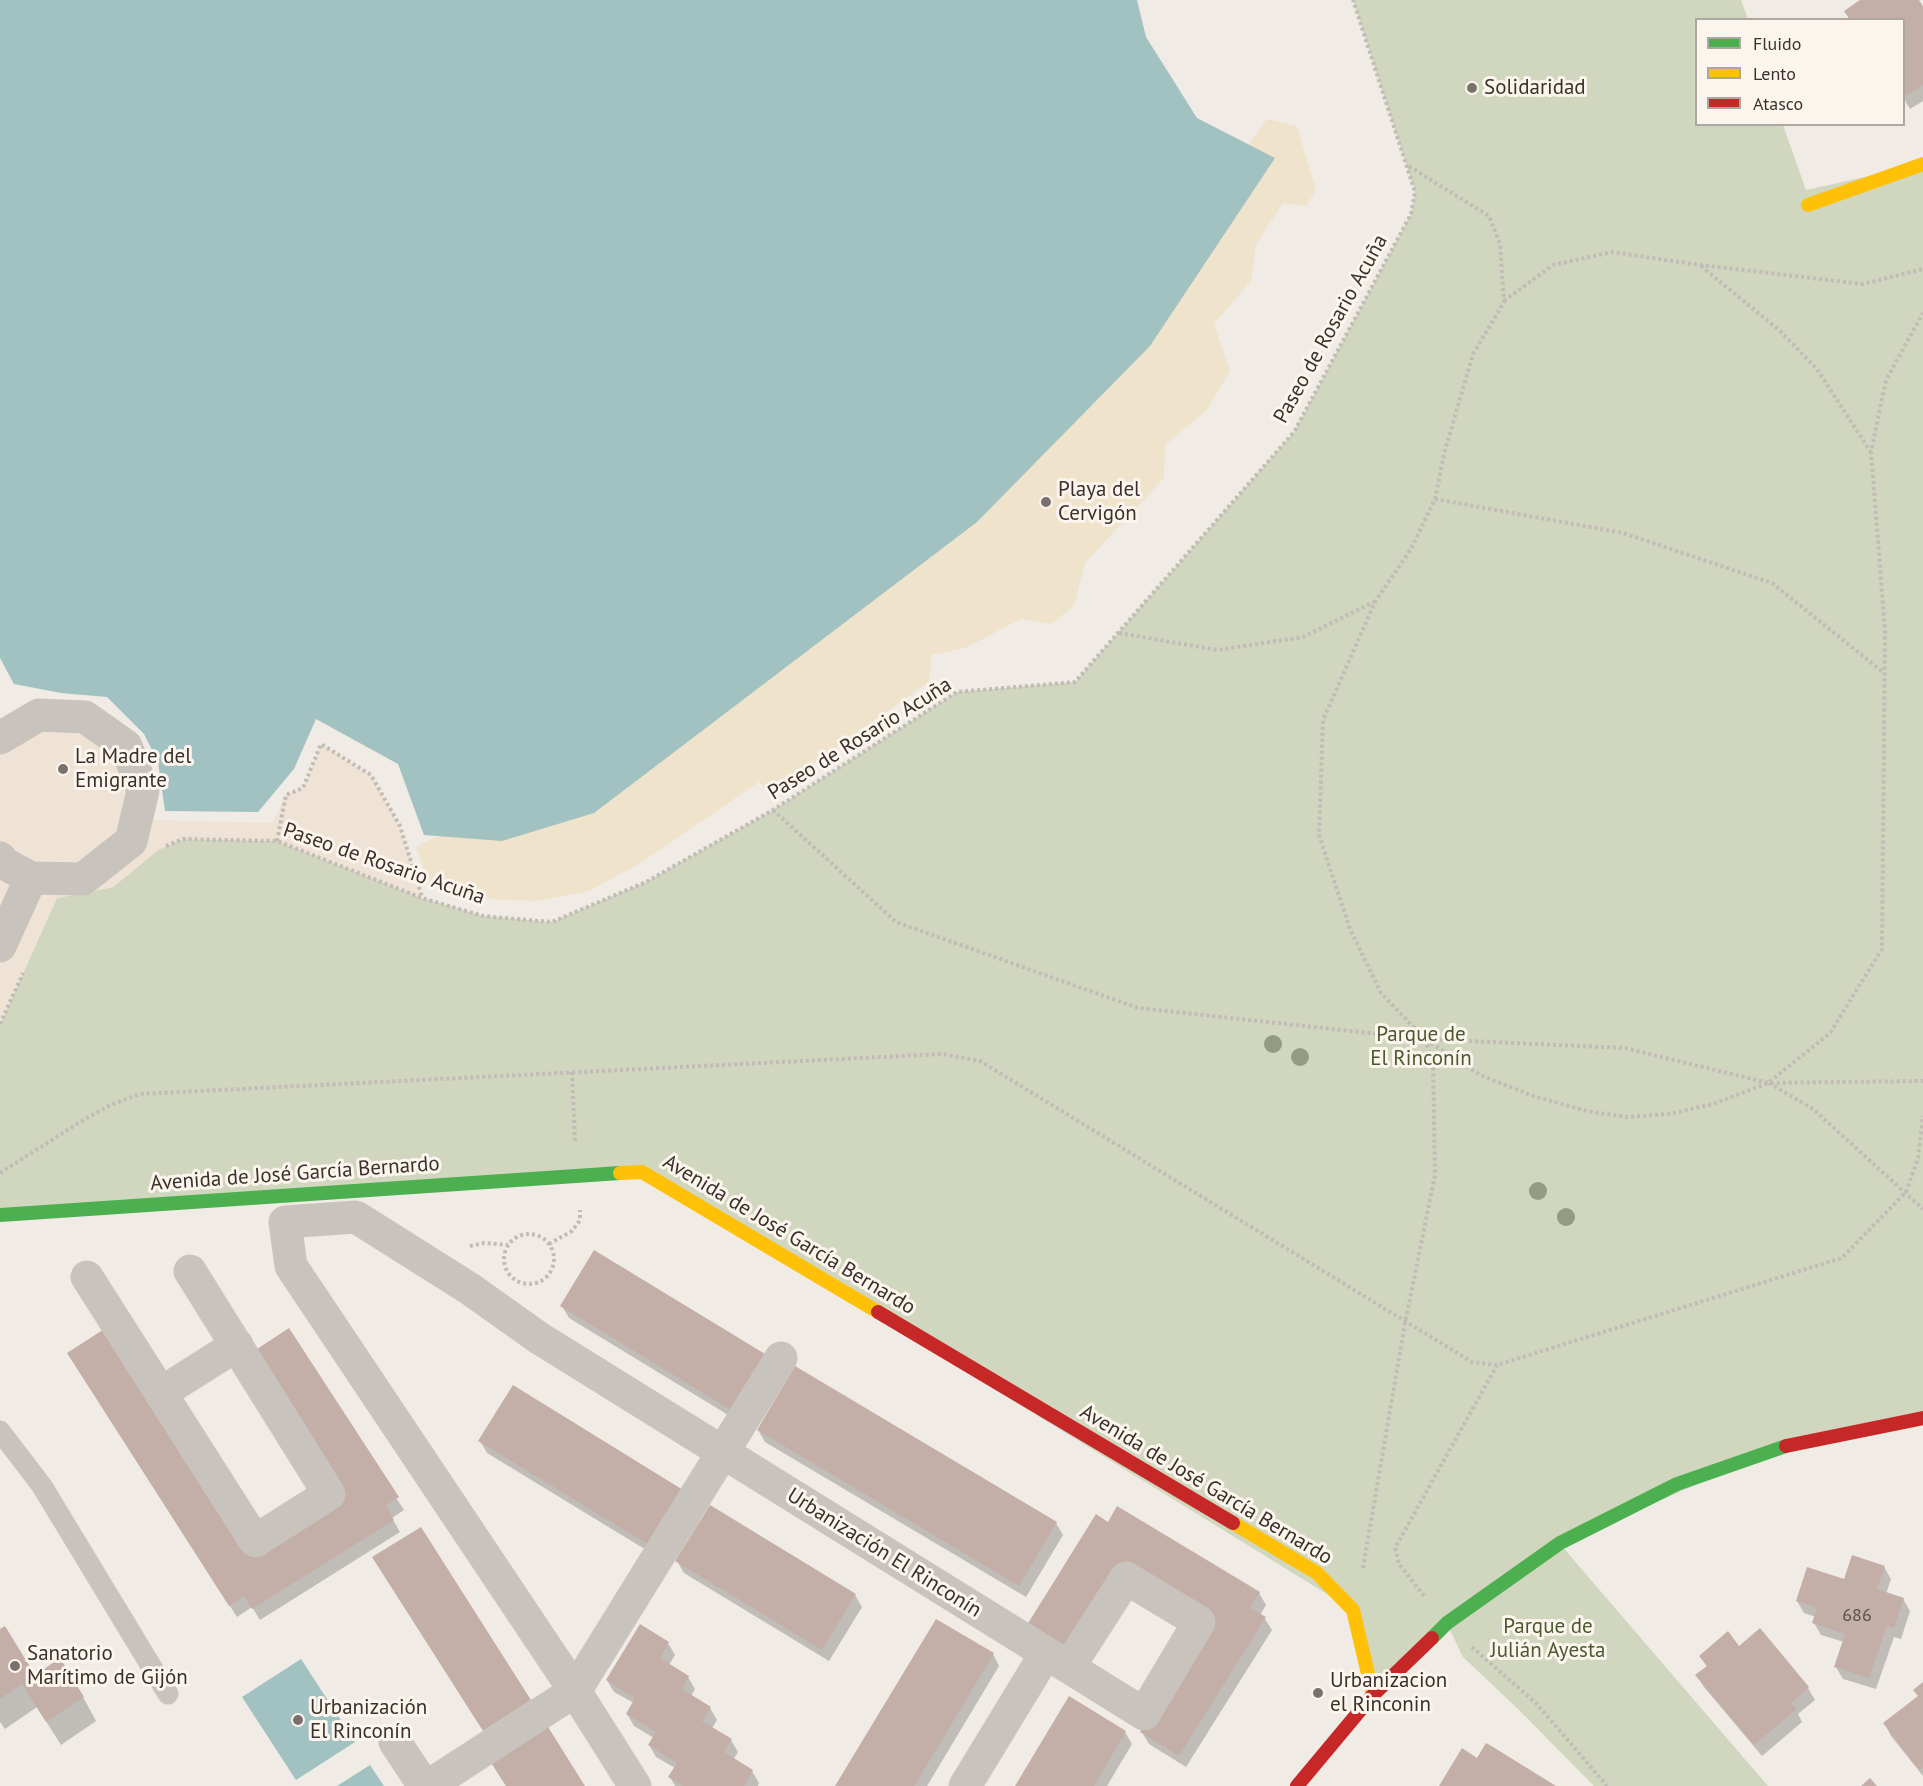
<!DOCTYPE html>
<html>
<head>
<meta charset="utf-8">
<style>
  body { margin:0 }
  #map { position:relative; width:1923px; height:1786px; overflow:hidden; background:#f0ebe5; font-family:"PT Sans",sans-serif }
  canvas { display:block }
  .legend { position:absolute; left:1695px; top:18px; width:210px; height:108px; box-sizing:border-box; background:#fbf5ee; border:2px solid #aea6a0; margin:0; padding:8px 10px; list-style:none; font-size:18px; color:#3b302b }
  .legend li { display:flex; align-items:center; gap:12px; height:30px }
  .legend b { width:30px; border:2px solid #aea6a0 }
</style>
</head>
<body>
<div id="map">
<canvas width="1923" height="1786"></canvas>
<ul class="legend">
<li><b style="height:8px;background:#4caf50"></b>Fluido</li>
<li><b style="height:8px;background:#ffc107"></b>Lento</li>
<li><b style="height:8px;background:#c62828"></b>Atasco</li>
</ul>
</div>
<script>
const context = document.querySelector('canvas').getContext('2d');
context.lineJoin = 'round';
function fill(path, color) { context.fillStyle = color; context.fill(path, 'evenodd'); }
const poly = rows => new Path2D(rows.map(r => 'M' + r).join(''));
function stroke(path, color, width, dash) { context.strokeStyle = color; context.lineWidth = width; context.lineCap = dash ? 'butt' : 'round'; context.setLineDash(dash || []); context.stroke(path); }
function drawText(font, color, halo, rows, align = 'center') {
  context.font = font + ' "PT Sans",sans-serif'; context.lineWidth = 6; context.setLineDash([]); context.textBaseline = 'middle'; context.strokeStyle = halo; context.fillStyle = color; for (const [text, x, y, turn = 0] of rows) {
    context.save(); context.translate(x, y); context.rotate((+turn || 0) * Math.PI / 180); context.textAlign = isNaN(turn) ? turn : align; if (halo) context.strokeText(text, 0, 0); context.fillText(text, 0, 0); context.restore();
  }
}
fill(poly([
  [1353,0,1741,0,1748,19,1696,20,1696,124,1783,125,1806,190,1923,164,1923,1418,1785,1446,1560,1544,1768,1786,1594,1786,1518,1709,1463,1657,1447,1624,1373,1695,1353,1610,642,1172,0,1215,0,1024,57,898,113,887,158,850,183,839,277,841,422,898,483,916,552,922,646,882,773,810,957,692,1075,682,1294,432,1411,214,1415,192]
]), '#d1d6bf');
fill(poly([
  [1267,119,1297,126,1316,190,1306,206,1283,203,1256,244,1251,281,1214,324,1230,371,1207,410,1165,445,1164,478,1085,563,1074,606,1051,624,1021,619,965,648,932,655,929,682,770,794,759,782,639,864,589,891,537,901,489,899,429,882,416,847,435,837,515,824,1236,162]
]), '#efe3cc');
fill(poly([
  [109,718,147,820,272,823,286,795,303,788,321,744,371,775,400,826,422,898,277,841,183,839,158,850,113,887,57,898,0,1020,0,726]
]), '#eee3d5');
fill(poly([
  [0,0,1137,0,1146,37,1197,118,1275,158,1150,346,977,522,594,813,502,841,424,835,398,764,316,719,294,769,258,812,165,811,158,762,144,734,107,697,61,693,14,684,0,658],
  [301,1659,355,1742,296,1780,242,1697],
  [370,1765,384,1786,337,1786]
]), '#a1c2c1');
fill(poly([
  [1863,0,1917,0,1923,9,1923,101,1910,109,1904,99,1904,20],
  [595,1252,743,1424,569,1318,562,1306],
  [288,1330,404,1510,392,1518,400,1532,260,1620,252,1607,237,1617,76,1365,254,1556,346,1498],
  [758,1430,1056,1523,1063,1535,1026,1597,765,1442],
  [480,1441,687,1494,661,1559,487,1453],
  [710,1507,855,1595,862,1607,829,1661,684,1573,677,1561],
  [1108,1524,1259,1593,1266,1605,1260,1615,1265,1619,1272,1630,1186,1767,1149,1744,1142,1732,1210,1623,1127,1574,1073,1661],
  [1884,1567,1891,1579,1886,1594,1903,1599,1910,1611,1901,1639,1894,1637,1876,1689,1843,1679,1836,1667,1844,1642,1821,1635,1814,1623,1816,1617,1804,1613,1797,1601],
  [1760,1630,1808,1688,1815,1700,1798,1714,1802,1722,1762,1756,1704,1687,1697,1675,1707,1667,1701,1656,1739,1648],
  [0,1631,35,1677,83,1697,96,1721,61,1745,37,1707,5,1729,0,1722],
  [668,1643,675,1655,669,1665,688,1677,695,1689,691,1696,710,1708,717,1720,712,1728,731,1740,738,1752,733,1760,752,1771,759,1783,758,1786,675,1786,670,1777,675,1768,656,1757,649,1745,654,1738,634,1726,627,1714,634,1703,614,1692,607,1680],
  [993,1654,999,1666,927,1786,837,1786],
  [1923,1684,1923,1776,1891,1736,1885,1724,1919,1697],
  [1125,1732,1132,1744,1107,1786,1016,1786]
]), '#0003');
fill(poly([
  [1860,0,1919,0,1923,6,1923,85,1904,97,1904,20,1850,20,1844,11],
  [594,1250,770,1357,736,1413,560,1306],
  [109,1326,255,1554,345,1497,251,1353,289,1328,399,1497,386,1506,394,1520,252,1609,244,1596,229,1606,67,1353],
  [795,1366,1057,1522,1019,1586,757,1430],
  [513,1385,688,1493,654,1548,478,1441],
  [710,1505,856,1594,822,1650,675,1561],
  [1117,1506,1260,1592,1250,1608,1266,1617,1179,1756,1140,1732,1212,1618,1120,1563,1066,1650,1027,1625,1096,1514,1108,1522],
  [421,1527,531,1700,483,1731,372,1557],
  [1852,1555,1885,1566,1877,1589,1904,1598,1894,1628,1887,1626,1869,1678,1834,1667,1845,1634,1812,1623,1817,1608,1796,1601,1807,1567,1844,1579],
  [936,1619,994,1653,942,1740,914,1786,835,1786],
  [640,1624,669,1642,660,1658,689,1676,682,1689,711,1707,702,1721,732,1739,724,1752,753,1770,744,1786,683,1786,668,1777,677,1763,648,1745,656,1732,626,1714,635,1698,606,1680],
  [5,1626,35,1675,60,1658,84,1697,46,1722,22,1684,0,1699,0,1629],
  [1760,1628,1809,1687,1791,1703,1797,1709,1754,1745,1695,1675,1707,1666,1699,1656,1728,1631,1739,1646],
  [1923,1682,1923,1767,1919,1770,1883,1723,1918,1696,1913,1690],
  [1069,1696,1126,1731,1094,1786,1015,1786],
  [543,1719,585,1786,506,1786,486,1755],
  [1486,1743,1493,1747,1556,1786,1439,1786,1462,1748,1477,1758],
  [1870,1778,1877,1786,1861,1786]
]), '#c3afa7');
stroke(poly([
  [1701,266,1780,331,1817,369,1870,451],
  [1504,301,1553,265,1612,252,1700,265,1863,284,1923,269],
  [1435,499,1623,533,1772,583,1884,673],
  [1119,633,1217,650,1303,637,1374,602],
  [773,810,896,922,1138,1008,1425,1039,1625,1048,1768,1083,1923,1081],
  [277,841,286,795,303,788,321,744,371,775,400,826,422,897],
  [166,846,183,839,277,841,422,898,483,916,552,922,646,882,773,810,957,692,1075,682,1294,432,1411,214,1415,192,1353,0],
  [0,1024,23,973],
  [1426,1040,1480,1075,1533,1096,1587,1111,1627,1117,1669,1114,1713,1104,1768,1083,1830,1033,1882,949,1885,631,1871,452,1886,380,1923,313],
  [572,1072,575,1141],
  [1769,1083,1813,1109,1923,1209],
  [0,1173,80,1122,110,1105,140,1094,942,1054,980,1061,1472,1362,1497,1365,1842,1258,1906,1192,1918,1158,1923,1116],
  '504 1259a25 25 0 1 1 50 0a25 25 0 1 1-50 0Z',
  [549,1244,572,1231,580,1220,580,1210],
  [470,1246,484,1243,508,1245],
  [1363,1568,1405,1323,1435,1175,1433,1063,1425,1039,1381,993,1350,929,1319,835,1323,720,1375,602,1411,549,1435,499,1445,450,1473,354,1504,302,1500,244,1489,216,1407,165],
  [1424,1596,1399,1564,1395,1548,1497,1365],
  [1472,1647,1537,1704,1607,1786]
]), '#c2bbb6', 4, [3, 3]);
stroke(poly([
  [0,1431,42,1486,168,1694]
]), '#c9c3be', 21);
stroke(poly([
  [0,738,39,715,85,717,126,746,143,791,131,841,83,879,31,878,5,864,0,858],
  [0,946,31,878],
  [87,1277,255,1541,329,1494,190,1271],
  [161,1393,237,1345],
  [395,1742,424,1786],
  [428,1786,575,1691,781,1358],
  [635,1786,575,1691,291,1266,285,1222,356,1217,470,1289,539,1338,1046,1653,1144,1714,1199,1622,1126,1578,1069,1667],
  [965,1786,1046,1653]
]), '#c9c3be', 33);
stroke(poly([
  [0,1215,620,1173],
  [1432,1638,1447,1623,1560,1543,1677,1484,1786,1446]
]), '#4caf50', 14);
stroke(poly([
  [1808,205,1923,164],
  [620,1173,642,1172,878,1312],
  [1233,1523,1317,1573,1353,1610,1373,1695]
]), '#ffc107', 14);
stroke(poly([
  [878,1312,1233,1523],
  [1786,1446,1923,1418],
  [1297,1786,1373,1695,1432,1638]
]), '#c62828', 14);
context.fillStyle = '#959b80';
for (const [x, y] of [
  [1273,1044],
  [1300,1057],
  [1538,1191],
  [1566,1217]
]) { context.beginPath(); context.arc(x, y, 9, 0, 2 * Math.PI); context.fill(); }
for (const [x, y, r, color] of [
  [1472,88,6,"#7a716c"],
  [1046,502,6,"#7a716c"],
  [63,769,6,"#7a716c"],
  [15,1666,6,"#7a716c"],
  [1318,1693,6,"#7a716c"],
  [298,1720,6,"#7a716c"]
]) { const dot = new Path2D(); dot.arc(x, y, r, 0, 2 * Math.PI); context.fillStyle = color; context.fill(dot); stroke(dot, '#fbf5ee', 2); }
drawText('18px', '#5d504a', null, [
  ["686",1857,1616]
]);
drawText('21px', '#3b302b', '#fbf5ee', [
  ["Solidaridad",1484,88],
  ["Playa del",1058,490],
  ["Cervigón",1058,514],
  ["La Madre del",75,757],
  ["Emigrante",75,781],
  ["Sanatorio",27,1654],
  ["Marítimo de Gijón",27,1678],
  ["Urbanizacion",1330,1681],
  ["el Rinconin",1330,1705],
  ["Urbanización",310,1708],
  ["El Rinconín",310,1732]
], 'left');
drawText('21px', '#3b302b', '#fbf5ee', [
  ["Paseo de Rosario Acuña",1331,329,-61],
  ["Paseo de Rosario Acuña",860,739,-32],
  ["Paseo de Rosario Acuña",384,864,19],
  ["Avenida de José García Bernardo",295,1174,-4],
  ["Avenida de José García Bernardo",789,1235,31],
  ["Avenida de José García Bernardo",1206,1485,31],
  ["Urbanización El Rinconín",884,1553,32]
]);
drawText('21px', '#4a5a2e', '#fbf5ee', [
  ["Parque de",1421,1035],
  ["El Rinconín",1421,1059],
  ["Parque de",1548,1627],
  ["Julián Ayesta",1548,1651]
]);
</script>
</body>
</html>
